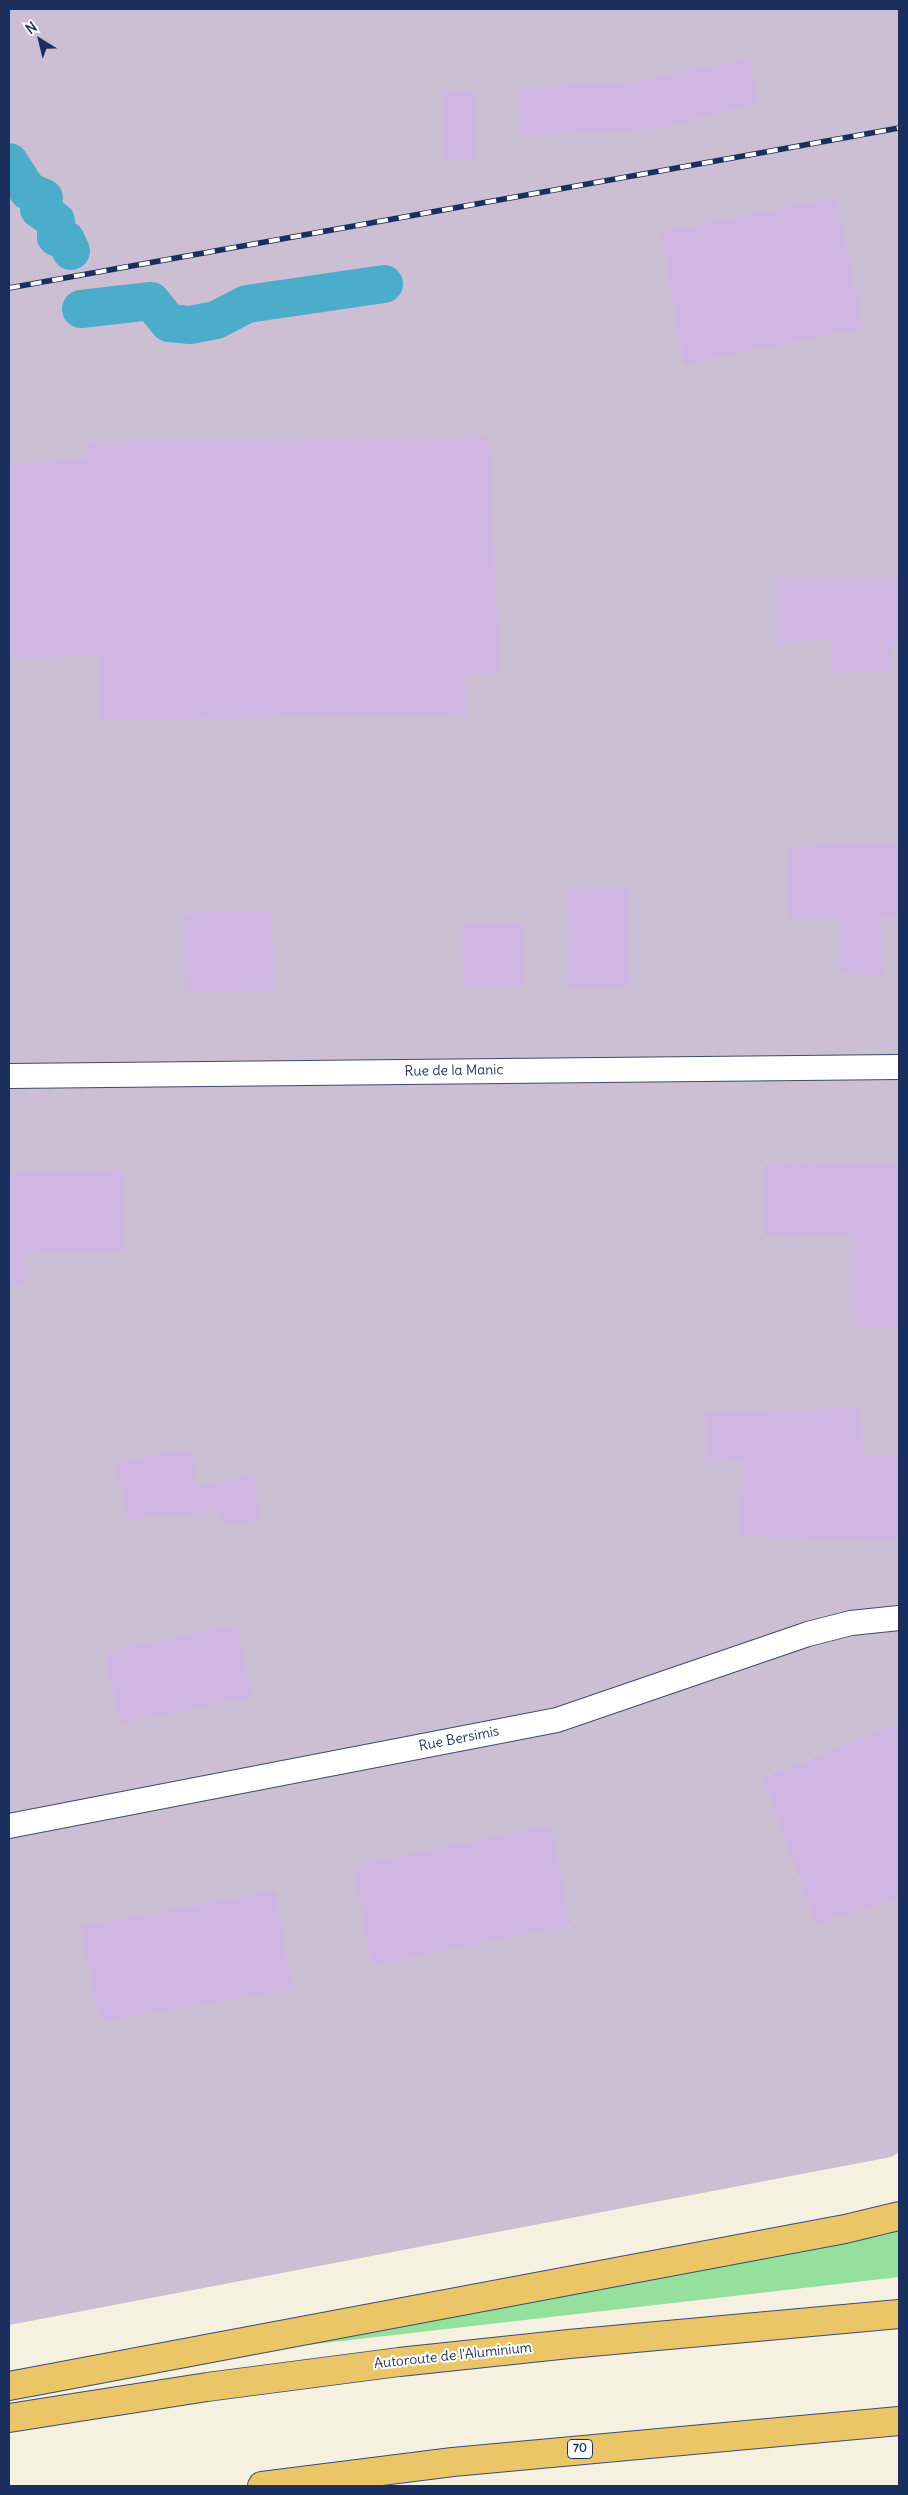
<!DOCTYPE html>
<html>
<head>
<meta charset="utf-8">
<style>
  body { margin:0 }
  #map { position:relative; width:908px; height:2495px; overflow:hidden; background:#f5f0df; font-family:Delius,sans-serif }
  canvas { display:block }
  .frame { position:absolute; inset:0; border:10px solid #1b2f5e; pointer-events:none }
  .north { position:absolute; left:15px; top:15px; width:50px; height:50px; -webkit-text-stroke:4px #fff; paint-order:stroke; rotate:324deg; font-size:14px; font-weight:700; line-height:20px; text-align:center; color:#1b2f5e }
  .north::after { content:''; display:block; margin:auto; width:18px; height:22px; background:#1b2f5e; clip-path:polygon(50% 0,100% 100%,50% 72%,0 100%) }
</style>
</head>
<body>
<div id="map">
<canvas width="908" height="2495"></canvas>
<div class="frame"></div>
<div class="north">N</div>
</div>
<script>
const context = document.querySelector('canvas').getContext('2d');
context.lineJoin = 'round';
function fill(path, color) { context.fillStyle = color; context.fill(path, 'evenodd'); }
const poly = rows => new Path2D(rows.map(r => 'M' + r).join(''));
function stroke(path, color, width, dash) { context.strokeStyle = color; context.lineWidth = width; context.lineCap = dash ? 'butt' : 'round'; context.setLineDash(dash || []); context.stroke(path); }
function drawText(font, color, halo, rows, align = 'center') {
  context.font = font + ' Delius,sans-serif'; context.lineWidth = 4; context.setLineDash([]); context.textBaseline = 'middle'; context.strokeStyle = halo; context.fillStyle = color; for (const [text, x, y, turn = 0] of rows) {
    context.save(); context.translate(x, y); context.rotate((+turn || 0) * Math.PI / 180); context.textAlign = isNaN(turn) ? turn : align; if (halo) context.strokeText(text, 0, 0); context.fillText(text, 0, 0); context.restore();
  }
}
fill(poly([
  [9,9,899,9,899,2152,891,2157,9,2325]
]), '#ccbed3');
fill(poly([
  [899,2231,899,2277,220,2355,885,2235]
]), '#95e09c');
stroke(poly([
  [9,162,28,191,44,198,39,209,56,221,56,237,66,240,71,251],
  [81,309,151,301,169,323,190,325,216,320,247,304,384,284]
]), '#4badca', 38);
fill(poly([
  [750,59,757,103,666,128,520,137,518,89,631,82],
  [442,92,475,92,476,158,442,159],
  [836,197,864,328,684,364,661,232],
  [489,438,500,673,465,674,466,714,101,721,100,656,9,658,9,464,88,460,87,441],
  [775,577,899,577,899,645,891,644,889,672,833,673,831,640,775,642],
  [899,842,899,918,881,918,882,976,840,973,840,919,790,920,789,847],
  [628,888,630,988,568,989,567,889],
  [272,911,274,990,185,993,184,913],
  [524,922,525,985,463,986,462,924],
  [766,1162,899,1163,899,1328,854,1327,854,1234,765,1237],
  [124,1170,125,1252,25,1254,25,1285,9,1285,9,1172],
  [861,1408,864,1457,899,1455,899,1541,739,1536,745,1461,705,1463,705,1412],
  [192,1451,196,1486,254,1476,261,1520,223,1526,220,1511,164,1517,164,1514,129,1522,115,1464,161,1454],
  [237,1625,252,1697,120,1724,105,1652],
  [899,1723,899,1899,817,1925,763,1779],
  [551,1825,571,1925,372,1965,353,1866],
  [275,1891,293,1990,100,2022,80,1926]
]), '#cfb6e3');
const minor = poly([
  [9,1076,899,1067],
  [9,1826,557,1720,808,1634,851,1623,899,1618]
]);
const motorway = poly([
  [9,2386,845,2229,899,2216],
  [9,2418,207,2387,399,2362,569,2344,899,2314],
  [262,2486,453,2462,899,2421]
]);
stroke(minor, '#3c4c71', 26);
stroke(motorway, '#3c4c71', 30);
stroke(minor, '#fff', 24);
stroke(motorway, '#eac669', 28);
const rail = poly([
  [9,288,899,128]
]);
stroke(rail, '#1b2f5e', 5.5);
stroke(rail, '#fff', 4, [11]);
for (const [x, y, w] of [
  [580,2449,25]
]) { const box = new Path2D(); box.roundRect(x - w / 2, y - 9.5, w, 19, 4); context.fillStyle = '#fff'; context.fill(box); stroke(box, '#1b2f5e', 1); }
drawText('bold 12px', '#1b2f5e', null, [
  ["70",580,2449]
]);
drawText('14px', '#1b2f5e', '#fff', [
  ["Rue de la Manic",454,1071,-1],
  ["Rue Bersimis",459,1739,-11],
  ["Autoroute de l'Aluminium",453,2356,-6]
]);
</script>
</body>
</html>
